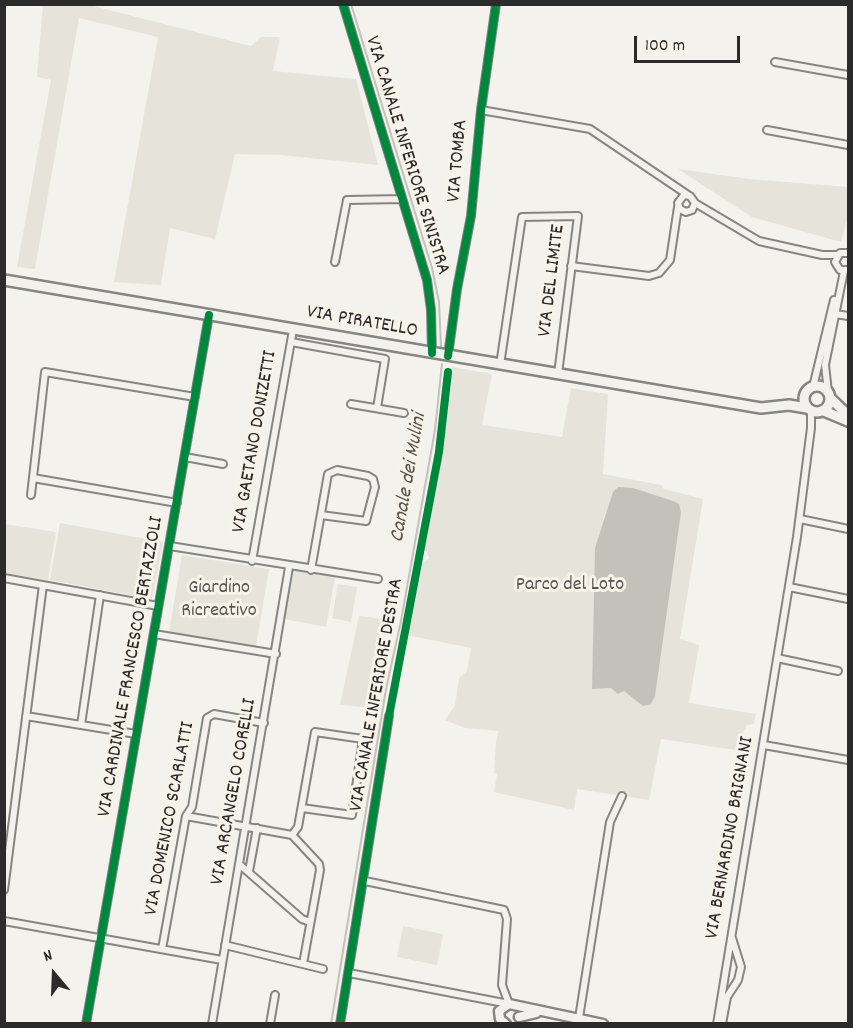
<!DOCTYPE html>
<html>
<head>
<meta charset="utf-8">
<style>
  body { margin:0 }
  #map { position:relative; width:853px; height:1028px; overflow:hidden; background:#f4f2ec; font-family:Dekko,sans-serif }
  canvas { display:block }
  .frame { position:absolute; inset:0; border:6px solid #2b2b2b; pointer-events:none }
  .north { position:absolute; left:24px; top:944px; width:60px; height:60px; -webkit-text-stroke:4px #f7f3e8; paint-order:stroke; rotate:341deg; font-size:16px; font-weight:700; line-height:24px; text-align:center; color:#2b2b2b }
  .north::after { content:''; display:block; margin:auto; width:21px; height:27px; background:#2b2b2b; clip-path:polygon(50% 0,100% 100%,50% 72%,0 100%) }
  .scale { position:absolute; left:634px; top:36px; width:106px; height:27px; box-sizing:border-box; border:3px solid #2b2b2b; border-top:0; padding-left:8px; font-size:18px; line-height:21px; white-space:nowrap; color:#2b2b2b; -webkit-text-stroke:4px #f7f3e8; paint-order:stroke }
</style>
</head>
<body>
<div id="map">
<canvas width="853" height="1028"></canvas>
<div class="frame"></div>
<div class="north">N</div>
<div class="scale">100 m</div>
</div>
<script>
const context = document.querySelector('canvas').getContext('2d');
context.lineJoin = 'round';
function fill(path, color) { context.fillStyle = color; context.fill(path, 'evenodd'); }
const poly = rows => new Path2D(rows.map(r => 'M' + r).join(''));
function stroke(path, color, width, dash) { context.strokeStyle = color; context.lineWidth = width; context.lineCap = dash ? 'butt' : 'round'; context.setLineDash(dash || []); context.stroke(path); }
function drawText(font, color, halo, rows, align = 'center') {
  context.font = font + ' Dekko,sans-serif'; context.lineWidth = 6; context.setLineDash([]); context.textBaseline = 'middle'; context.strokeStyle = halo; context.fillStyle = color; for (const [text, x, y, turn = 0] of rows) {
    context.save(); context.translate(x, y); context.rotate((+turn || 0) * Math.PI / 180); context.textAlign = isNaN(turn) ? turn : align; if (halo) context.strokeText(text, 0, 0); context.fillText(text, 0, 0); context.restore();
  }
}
fill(poly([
  [43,5,89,5,251,46,261,37,280,37,273,71,356,79,378,165,281,155,235,154,215,239,170,228,161,285,114,282,158,37,79,18,35,269,17,267,51,80,37,77],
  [678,169,749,179,848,187,848,216,841,242,752,217],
  [452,367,492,374,482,425,562,437,571,388,608,394,603,474,661,485,664,489,703,499,680,639,699,645,689,703,756,714,754,724,747,725,743,732,745,740,752,743,750,752,661,739,649,800,577,789,574,810,494,792,497,774,494,773,496,742,499,731,465,728,445,720,455,706,459,678,467,671,471,648,406,635,420,565,429,558,427,552,422,549,443,453],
  [60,523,163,542,152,599,50,580],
  [4,524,56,532,48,580,5,573],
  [182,555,269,569,256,646,169,632],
  [293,570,335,577,326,627,284,619],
  [338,584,357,587,351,622,332,618],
  [359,616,382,619,365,707,340,705],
  [403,926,443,934,437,965,397,957]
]), '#e6e3da');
fill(poly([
  [618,487,633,488,673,501,679,504,681,512,655,696,651,704,643,706,624,691,618,694,611,688,592,689,595,548,613,492]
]), '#c4c1ba');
stroke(poly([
  [351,4,432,268,439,302,441,347],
  [331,1024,386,689,401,621,435,430,442,364]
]), '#c4c1ba', 2);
const street = poly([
  [343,4,427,280,431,310,432,353],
  [775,62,848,75],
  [481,110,590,129,688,195],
  [767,130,848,145],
  [695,203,692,210,686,212,680,209,678,203,684,195,690,196,695,203,759,241,822,255,838,255],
  [848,253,840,253,835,262,840,270,848,270],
  [335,262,347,200,402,199],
  [571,266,649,276,659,273,670,260,678,207],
  [835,314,848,316],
  [291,342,385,359,377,408],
  [448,356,457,289,471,216,481,110,496,4],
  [500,365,522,217,578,216,558,374],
  [813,387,834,300],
  [828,392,825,365,844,271],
  [351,404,404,413],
  [185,457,223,464],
  [33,478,177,503],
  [31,495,45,372,195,397],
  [800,519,848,529],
  [170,546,378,579],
  [252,561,293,330],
  [311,570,328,474,337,470,368,476,373,479,375,487,366,521,321,515],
  [4,578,158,606],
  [789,587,848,599],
  [154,634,276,654],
  [777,658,838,671],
  [26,716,136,734],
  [81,725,100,595],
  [764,745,848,760],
  [186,816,292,835,319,864,320,870,303,964],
  [292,835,298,827,315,732,363,739,352,815,302,808],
  [239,864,302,919,310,922],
  [249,871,257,828],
  [365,881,504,910,507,919,502,985,509,1004],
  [4,890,43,585],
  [4,921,222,960],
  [225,945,323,969],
  [162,949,186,816,192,807,207,718,214,714,264,723],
  [349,973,509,1004],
  [579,1018,610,822,622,796],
  [86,1024,209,315],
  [212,1024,289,567],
  [270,1024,275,995],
  [340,1024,389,716],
  [717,1024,797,537,811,428,811,411],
  [722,1024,727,997,738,980,741,967,732,938]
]);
const secondary = poly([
  [519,1017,536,1013],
  [506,1024,500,1019,499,1011,509,1004,603,1024]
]);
const primary = poly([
  [4,280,761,408,789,405,807,408],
  '804 399a13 13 0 1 1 26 0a13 13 0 1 1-26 0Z',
  [830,398,848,415],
  [824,411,848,421]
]);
stroke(street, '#858582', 10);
stroke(secondary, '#858582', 13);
stroke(primary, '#858582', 14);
stroke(street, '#f2f1ed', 6);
stroke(secondary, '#f2f1ed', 8);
stroke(primary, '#f2f1ed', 9);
stroke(poly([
  [343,4,427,280,431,310,432,353],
  [448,356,457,289,471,216,481,110,496,4],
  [86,1024,209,315],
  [340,1024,389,716,439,452,448,372]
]), '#00873e', 8);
drawText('20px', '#2b2b2b', '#f7f3e8', [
  ["VIA CANALE INFERIORE SINISTRA",406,156,73],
  ["VIA TOMBA",459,161,-85],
  ["VIA DEL LIMITE",553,281,-83],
  ["VIA PIRATELLO",362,323,10],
  ["VIA GAETANO DONIZETTI",256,442,-80],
  ["VIA CARDINALE FRANCESCO BERTAZZOLI",132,667,-80],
  ["VIA CANALE INFERIORE DESTRA",378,695,-80],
  ["VIA ARCANGELO CORELLI",235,792,-80],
  ["VIA DOMENICO SCARLATTI",171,819,-79],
  ["VIA BERNARDINO BRIGNANI",731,838,-80]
]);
drawText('20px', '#575653', '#f7f3e8', [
  ["Parco del Loto",570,586],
  ["Giardino",219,589],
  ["Ricreativo",219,612]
]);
drawText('italic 21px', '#53524f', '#f7f3e8', [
  ["Canale dei Mulini",410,478,-80]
]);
</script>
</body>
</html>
